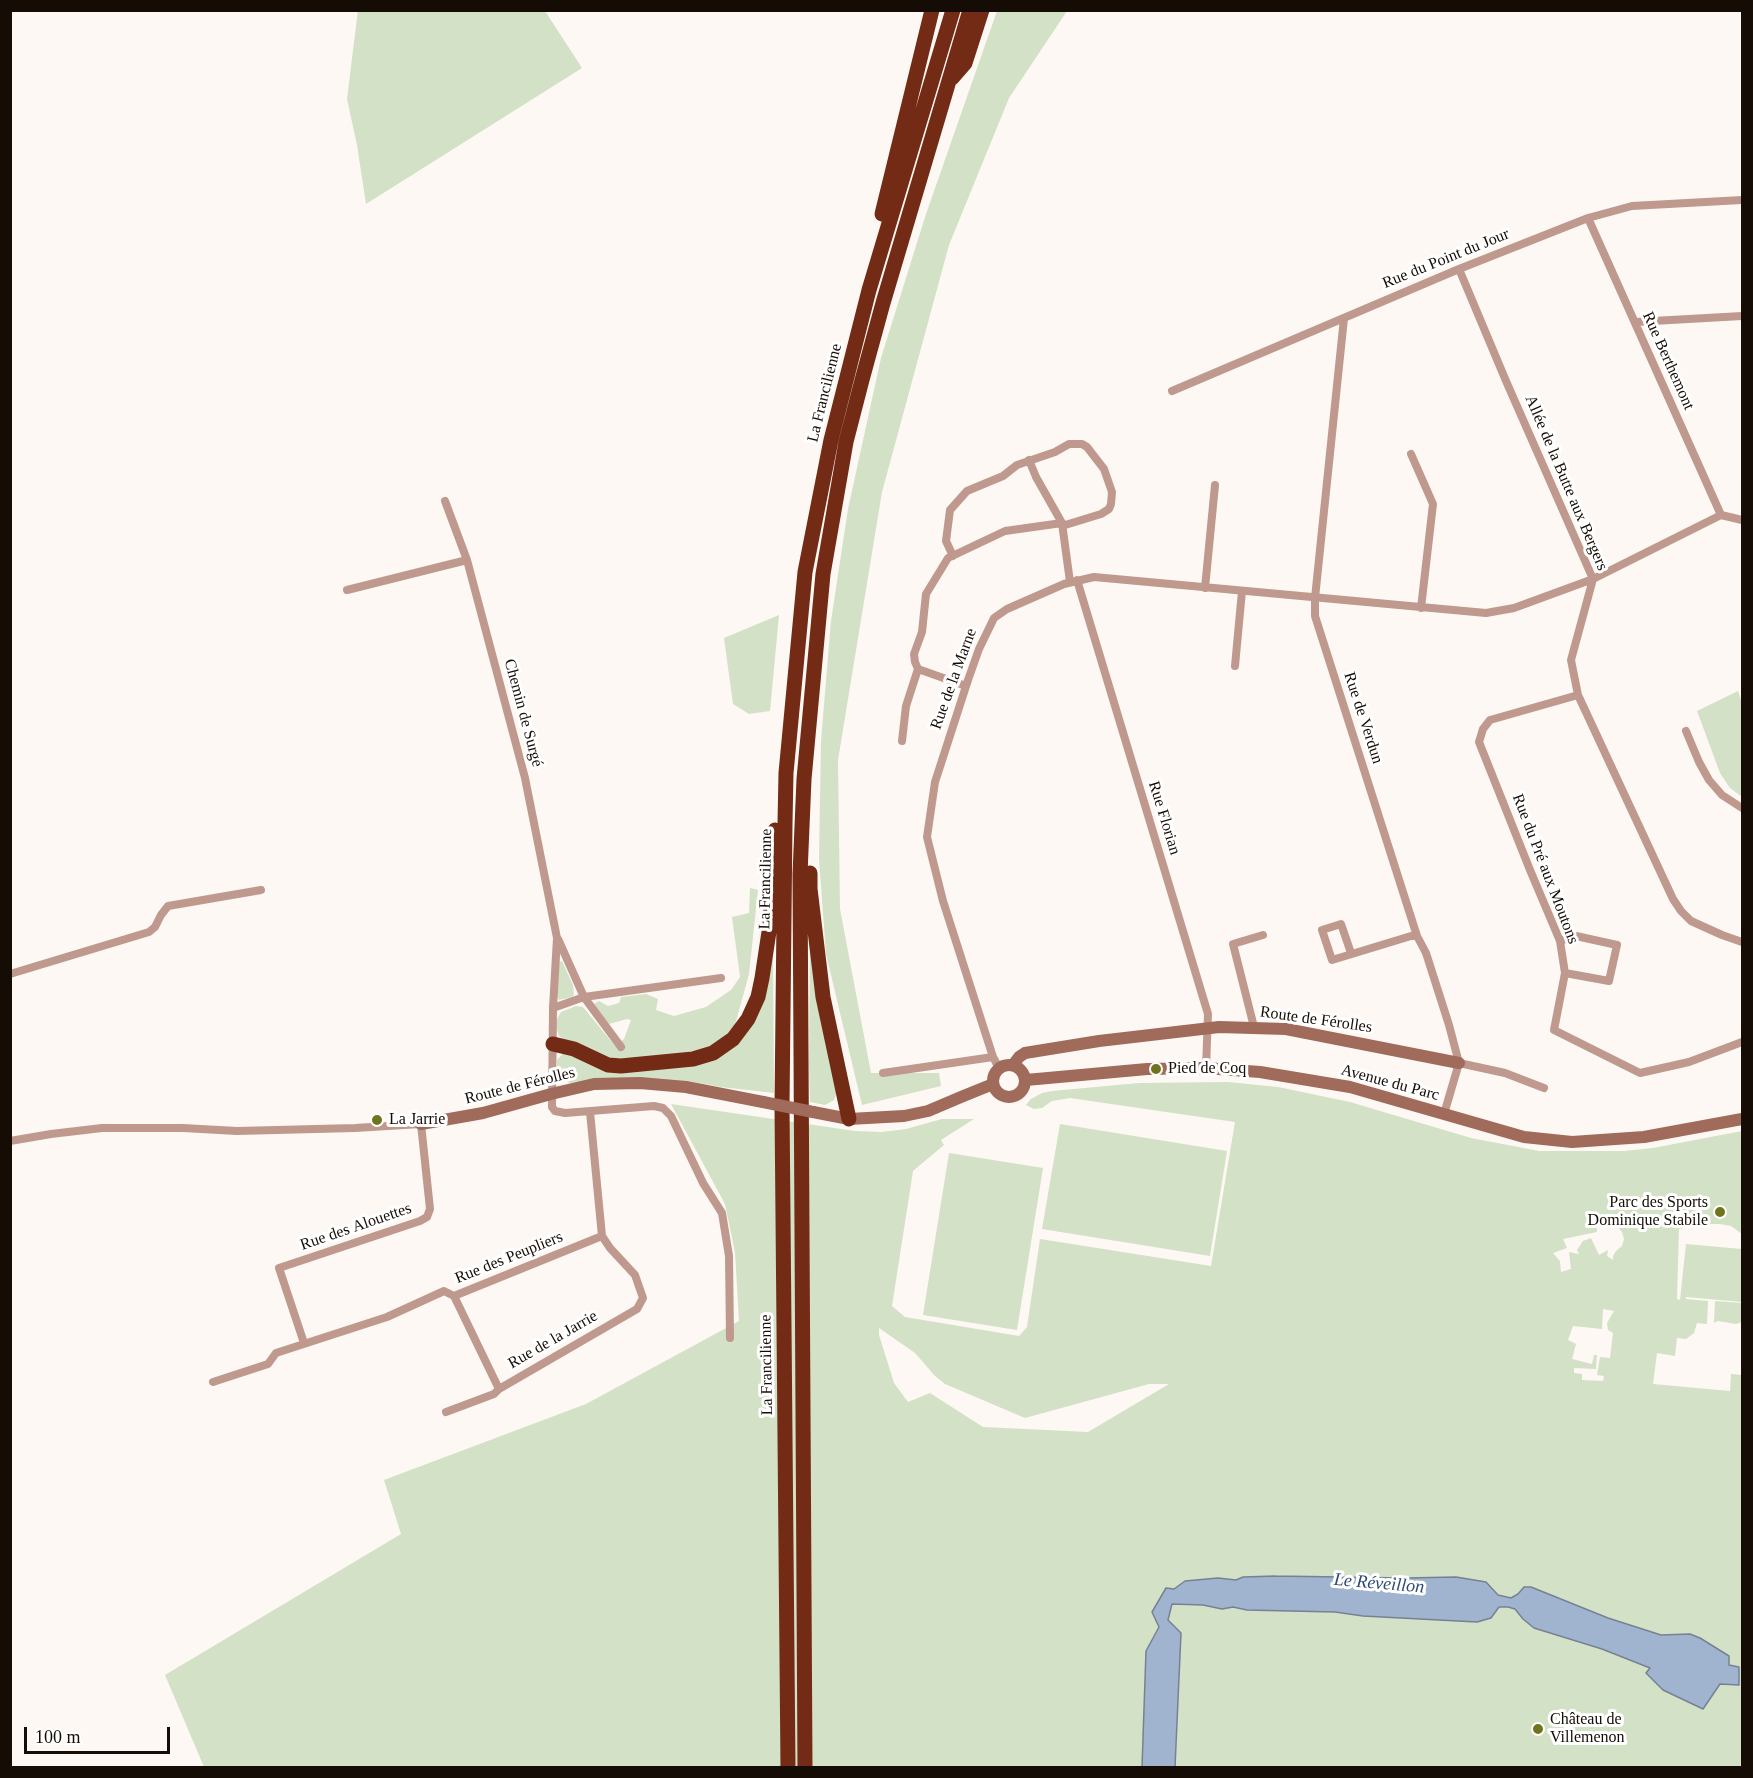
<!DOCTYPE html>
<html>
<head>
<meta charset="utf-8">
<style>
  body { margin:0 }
  #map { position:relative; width:1753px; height:1778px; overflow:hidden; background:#fdf8f3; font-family:Georgia,serif }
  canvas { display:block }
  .frame { position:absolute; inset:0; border:12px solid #140c05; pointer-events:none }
  .scale { position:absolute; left:24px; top:1727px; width:146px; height:27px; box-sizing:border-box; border:3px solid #140c05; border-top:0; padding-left:8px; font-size:18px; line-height:21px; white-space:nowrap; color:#140c05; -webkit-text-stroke:4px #fff; paint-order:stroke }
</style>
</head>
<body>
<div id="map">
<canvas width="1753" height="1778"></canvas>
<div class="frame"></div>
<div class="scale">100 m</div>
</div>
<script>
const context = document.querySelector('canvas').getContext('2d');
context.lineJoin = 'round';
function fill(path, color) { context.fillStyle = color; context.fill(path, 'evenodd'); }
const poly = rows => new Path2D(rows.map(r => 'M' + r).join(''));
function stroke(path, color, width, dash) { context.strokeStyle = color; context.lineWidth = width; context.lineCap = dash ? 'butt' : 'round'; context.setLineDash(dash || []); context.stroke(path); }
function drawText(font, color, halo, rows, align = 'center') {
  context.font = font + ' Georgia,serif'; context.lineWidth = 6; context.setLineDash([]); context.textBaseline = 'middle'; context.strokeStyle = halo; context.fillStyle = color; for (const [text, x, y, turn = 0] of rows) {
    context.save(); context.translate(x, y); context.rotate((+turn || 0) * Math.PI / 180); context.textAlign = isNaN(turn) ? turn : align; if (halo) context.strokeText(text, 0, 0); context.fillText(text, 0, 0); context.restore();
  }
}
fill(poly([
  [358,10,545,11,582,68,366,204,357,145,347,99],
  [997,11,1067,11,1009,98,949,245,882,492,838,760,840,909,871,1073,939,1073,941,1086,862,1105,826,954,819,859,821,741,831,621,848,509,881,358,926,214],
  [779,615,770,711,749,714,733,704,724,638],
  [1738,691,1742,703,1742,797,1730,788,1720,773,1697,711],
  [750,888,758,890,749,974,735,1025,725,1037,713,1048,635,1060,612,1060,565,1040,559,1036,556,1027,557,1019,561,1012,576,1006,583,1007,615,1046,624,1039,631,1020,627,1019,609,1024,594,1004,599,1001,608,1006,619,1003,621,997,646,994,658,999,656,1010,674,1016,706,1007,731,990,740,977,732,917,749,913],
  [810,933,837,1092,834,1100,825,1105,810,1102,809,1066],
  [773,955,774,1093,721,1087,687,1081,570,1083,562,1080,557,1073,557,1060,565,1051,623,1070,734,1043],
  [562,961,573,985,574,995,572,997,559,1000,556,994,557,963],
  [1228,1082,1278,1087,1350,1102,1471,1138,1539,1151,1624,1151,1653,1148,1742,1131,1742,1234,1731,1226,1720,1224,1705,1224,1679,1229,1677,1299,1680,1300,1686,1244,1742,1249,1742,1247,1742,1302,1686,1297,1686,1299,1708,1301,1707,1324,1697,1323,1694,1333,1686,1339,1677,1338,1675,1356,1657,1353,1653,1384,1730,1391,1731,1374,1742,1375,1742,1767,204,1767,165,1675,401,1534,384,1480,586,1404,739,1321,735,1252,725,1204,671,1104,855,1131,882,1132,906,1129,942,1119,974,1119,941,1140,944,1145,913,1171,892,1306,905,1317,1019,1336,1027,1327,1040,1239,1211,1266,1235,1122,1070,1098,1052,1101,1042,1108,1034,1109,1026,1105,1031,1099,1042,1093,1052,1091,1139,1083],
  [1614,1223,1622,1232,1624,1239,1622,1246,1616,1251,1613,1256,1613,1260,1607,1256,1608,1250,1599,1255,1591,1238,1583,1241,1577,1250,1579,1254,1569,1252,1571,1269,1561,1272,1560,1261,1553,1253,1567,1248,1563,1239,1597,1232,1596,1224],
  [1603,1309,1614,1311,1607,1323,1608,1330,1613,1333,1610,1358,1600,1357,1597,1375,1604,1376,1603,1381,1582,1380,1582,1374,1574,1373,1574,1368,1596,1369,1597,1355,1594,1355,1592,1364,1572,1359,1576,1344,1568,1340,1573,1326,1602,1329],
  [879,1328,915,1353,935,1376,945,1384,1025,1418,1149,1384,1169,1384,1088,1432,983,1427,930,1393,908,1402,894,1383,879,1335],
  [1060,1124,1227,1151,1210,1256,1042,1229],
  [949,1153,1043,1168,1017,1330,923,1315],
  [1715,1301,1742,1303,1742,1322,1736,1324,1718,1321,1714,1323]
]), '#d3e1c6');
const water = poly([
  [1275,1576,1406,1578,1456,1577,1486,1582,1498,1595,1511,1598,1518,1594,1524,1587,1531,1587,1608,1618,1661,1635,1690,1634,1700,1638,1729,1656,1729,1665,1739,1667,1739,1685,1720,1684,1703,1709,1663,1690,1646,1673,1650,1668,1602,1649,1534,1628,1523,1619,1515,1609,1508,1607,1499,1607,1491,1618,1477,1622,1363,1616,1335,1612,1247,1610,1233,1607,1222,1609,1203,1605,1172,1604,1168,1620,1181,1633,1175,1767,1142,1767,1146,1651,1159,1627,1152,1612,1166,1588,1174,1589,1185,1581,1218,1578,1236,1580,1243,1577,1275,1576]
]);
fill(water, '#a0b4d0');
stroke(water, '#768293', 1.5);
stroke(poly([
  [1588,218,1721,515],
  [1459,269,1506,381,1593,579,1571,660,1578,695,1673,899,1681,911,1691,921,1722,935,1742,942],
  [1344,318,1315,598,1315,616,1417,936,1426,953,1449,1025,1459,1063,1444,1114],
  [1635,322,1742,316],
  [1172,391,1459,269,1588,218,1632,206,1742,200],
  [1411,454,1433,504,1421,608],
  [1029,460,1036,477,1062,523,1070,582],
  [445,501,467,560,525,778,557,938,553,1008,552,1107,555,1111,565,1113,654,1106,663,1108,671,1116,703,1183,722,1213,729,1256,730,1338],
  [953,556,946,541,950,510,967,491,1003,476,1017,465,1055,452,1069,444,1082,444,1087,447,1104,469,1112,492,1111,504,1109,509,1101,514,1062,526],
  [1077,580,1208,1014,1206,1068],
  [1205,588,1215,485],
  [347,590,467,560],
  [1235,666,1242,591],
  [966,686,918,669,915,662,914,654,922,632,926,594,948,558,1005,531,1062,523],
  [1578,695,1490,720,1483,729,1479,742,1530,870,1560,941,1565,973,1554,1030,1640,1073,1689,1062,1742,1042],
  [1686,731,1699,762,1709,780,1722,795,1742,808],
  [902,741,906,706,918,669],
  [558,939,584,997,621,1047],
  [1560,941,1576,936,1617,945,1609,981,1565,973],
  [1351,953,1341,924,1322,930,1332,960,1411,936,1417,936],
  [10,974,149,932,155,927,161,915,168,906,261,890],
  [553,1008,584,997,721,978],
  [1254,1027,1233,944,1263,935],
  [1459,1063,1505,1073,1544,1088],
  [999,1068,993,1057,943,901,927,837,935,782,968,680,979,649,994,618,1007,609,1064,584,1094,577,1486,613,1514,608,1593,579,1721,515,1742,520],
  [883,1073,993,1057],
  [10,1141,51,1134,102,1128,183,1128,237,1131,355,1128,421,1124,430,1209,427,1217,420,1221,279,1268,304,1343],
  [454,1296,499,1389,637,1309,643,1298,635,1275,610,1248,602,1236,590,1112],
  [213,1382,268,1364,276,1353,387,1317,444,1291,454,1296,602,1236],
  [446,1412,494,1394,499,1389]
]), '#bf998e', 8);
stroke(poly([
  '993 1081a16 16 0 1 1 32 0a16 16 0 1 1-32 0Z',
  [1013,1065,1019,1057,1025,1053,1099,1041,1219,1027,1286,1029,1459,1063],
  [1026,1080,1147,1069,1206,1068,1260,1072,1350,1087,1524,1137,1572,1142,1644,1137,1742,1119],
  [813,1112,849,1119,904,1116,928,1111,961,1097,993,1084],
  [421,1124,483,1113,551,1094,594,1084,640,1083,686,1087,763,1102]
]), '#a06b5b', 12);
stroke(poly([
  [952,78,965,63,982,10],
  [882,214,932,10],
  [810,873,810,889,823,997,849,1119],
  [553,1044,574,1049,608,1065,621,1066,693,1059,713,1053,733,1039,748,1019,758,997,762,978,770,925,775,830],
  [788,1768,782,1106,785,823,786,773,805,572,831,440,869,290,953,10],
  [805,1768,800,874,804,779,823,574,846,442,862,380,883,303,970,10]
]), '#732b15', 15);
stroke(poly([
  [763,1102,813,1112]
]), '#a06b5b', 12);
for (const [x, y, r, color] of [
  [1156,1069,6,"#6f751d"],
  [377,1120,6,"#6f751d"],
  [1720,1212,6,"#6f751d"],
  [1538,1729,6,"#6f751d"]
]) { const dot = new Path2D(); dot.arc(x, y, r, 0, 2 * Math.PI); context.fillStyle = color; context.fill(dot); stroke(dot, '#fff', 2); }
drawText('16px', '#140c05', '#fff', [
  ["Rue du Point du Jour",1446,259,-22],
  ["Rue Berthemont",1668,361,66],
  ["La Francilienne",825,393,-76],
  ["Allée de la Butte aux Bergers",1566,483,67],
  ["Rue de la Marne",954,679,-70],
  ["Chemin de Surgé",523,713,75],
  ["Rue de Verdun",1363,718,72],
  ["Rue Florian",1164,818,73],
  ["Rue du Pré aux Moutons",1545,869,69],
  ["La Francilienne",766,879,-89],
  ["Route de Férolles",1316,1020,8],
  ["Avenue du Parc",1390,1083,15],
  ["Route de Férolles",520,1086,-14],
  ["Rue des Alouettes",356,1227,-19],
  ["Rue des Peupliers",509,1258,-22],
  ["Rue de la Jarrie",553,1340,-30],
  ["La Francilienne",767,1365,-91]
]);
drawText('16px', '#140c05', '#fff', [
  ["Pied de Coq",1168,1069],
  ["La Jarrie",389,1120],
  ["Parc des Sports",1708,1203,"right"],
  ["Dominique Stabile",1708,1221,"right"],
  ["Château de",1550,1720],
  ["Villemenon",1550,1738]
], 'left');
drawText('italic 18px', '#2d4972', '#fff', [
  ["Le Réveillon",1379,1584,5]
]);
</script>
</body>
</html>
